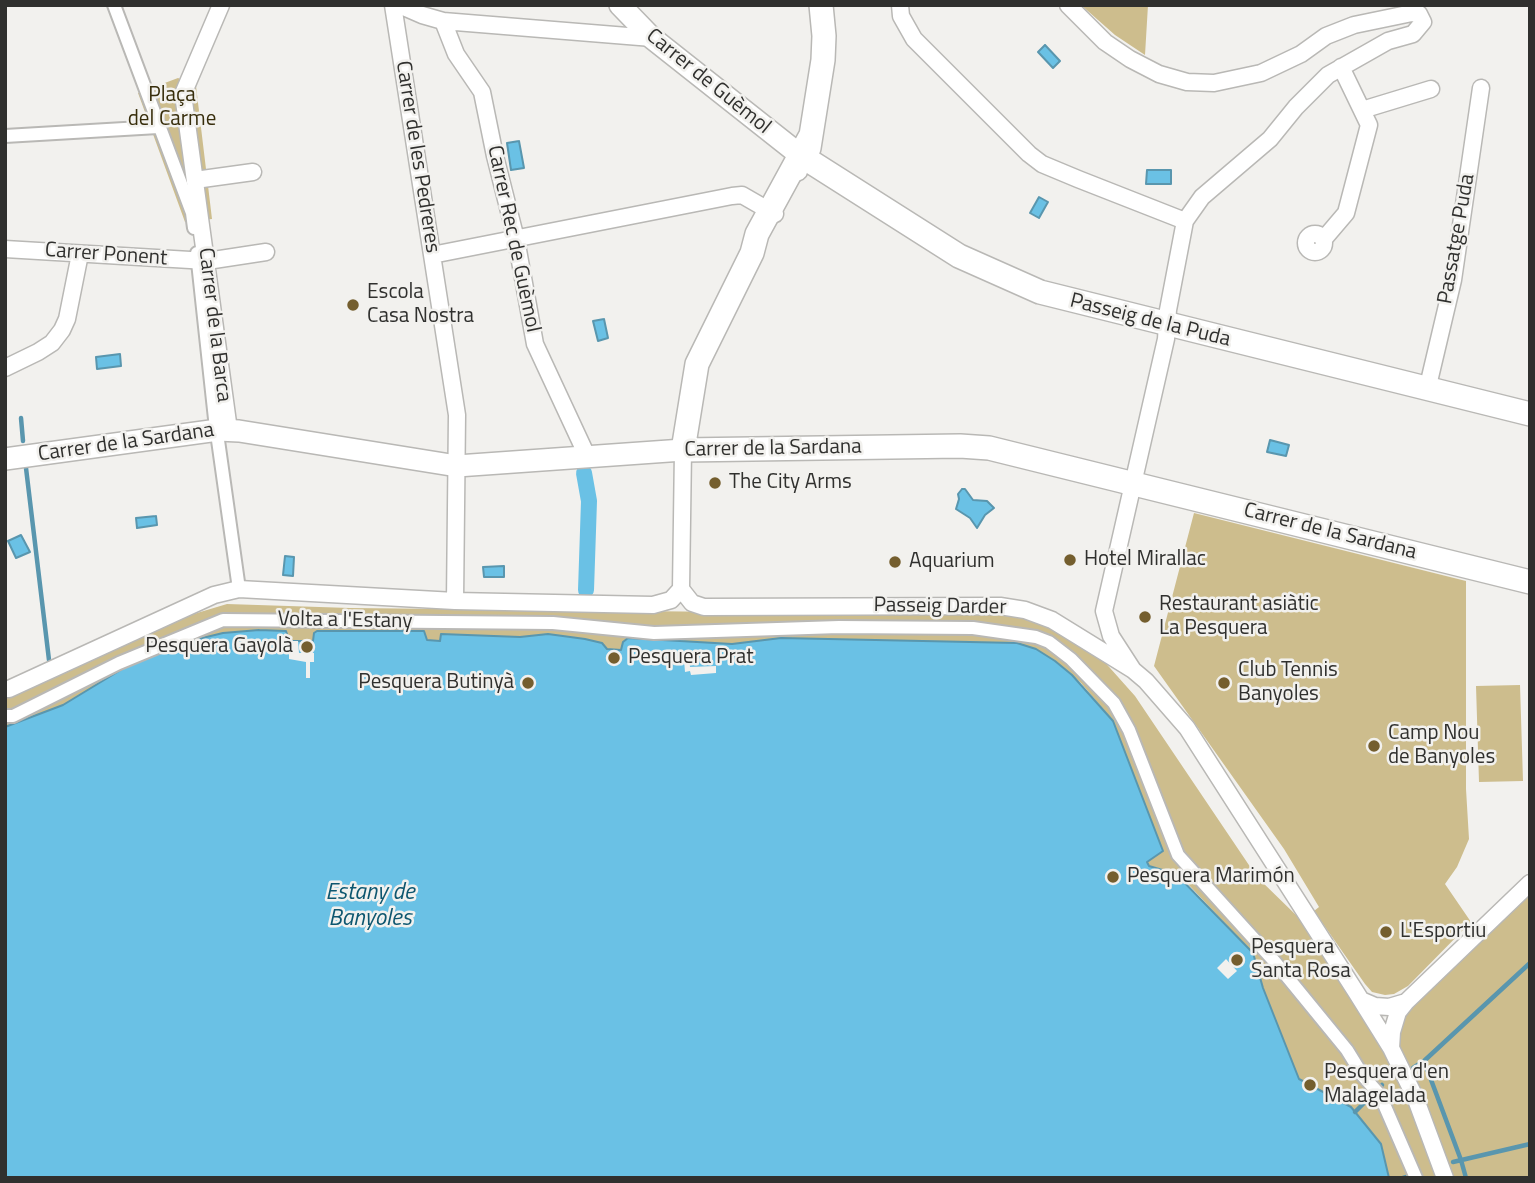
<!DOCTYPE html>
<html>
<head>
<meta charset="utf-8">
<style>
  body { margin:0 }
  #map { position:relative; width:1535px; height:1183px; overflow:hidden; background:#f2f1ee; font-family:"Titillium Web",sans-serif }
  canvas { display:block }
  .frame { position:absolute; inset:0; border:7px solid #30302e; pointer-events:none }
</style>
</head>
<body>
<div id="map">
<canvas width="1535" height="1183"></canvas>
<div class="frame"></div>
</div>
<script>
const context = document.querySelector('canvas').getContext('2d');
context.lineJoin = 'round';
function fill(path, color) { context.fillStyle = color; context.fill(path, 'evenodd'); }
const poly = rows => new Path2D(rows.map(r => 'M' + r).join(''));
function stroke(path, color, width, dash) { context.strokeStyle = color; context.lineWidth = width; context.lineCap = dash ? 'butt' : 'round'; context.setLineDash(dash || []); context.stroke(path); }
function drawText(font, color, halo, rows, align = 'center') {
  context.font = font + ' "Titillium Web",sans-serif'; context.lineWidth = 5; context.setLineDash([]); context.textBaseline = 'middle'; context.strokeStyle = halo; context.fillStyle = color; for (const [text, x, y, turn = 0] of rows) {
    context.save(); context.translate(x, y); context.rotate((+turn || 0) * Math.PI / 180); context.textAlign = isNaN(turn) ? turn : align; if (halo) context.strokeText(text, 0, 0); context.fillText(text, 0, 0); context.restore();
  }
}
fill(poly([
  [1081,5,1148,5,1145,55,1115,35],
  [178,78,196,86,212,219,185,222,138,93],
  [1194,513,1466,581,1466,789,1469,839,1457,867,1445,884,1471,922,1408,986,1394,994,1385,995,1372,992,1365,984,1314,911,1319,907,1284,849,1154,666],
  [227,604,350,608,825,613,997,612,1036,619,1102,659,1135,696,1257,877,1297,916,1377,1035,1530,889,1530,1178,1389,1178,1381,1143,1351,1107,1299,1079,1263,988,1253,953,1186,882,1162,869,1149,866,1146,862,1163,851,1113,721,1081,683,1055,661,1017,643,781,638,732,644,671,640,622,650,289,641,142,657,63,705,5,727,5,695,158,628,197,613],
  [1520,685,1523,781,1479,782,1476,686]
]), '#cdbd8d');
const water = poly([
  [1045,45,1060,61,1053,68,1038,52,1045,45],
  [519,141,524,168,511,170,507,143,519,141],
  [1147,170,1171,170,1171,184,1146,184,1147,170],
  [1039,197,1048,202,1039,218,1030,213,1039,197],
  [604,319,608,338,598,341,593,321,604,319],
  [120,354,121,366,97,369,96,357,120,354],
  [1270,440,1289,445,1286,456,1267,452,1270,440],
  [962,489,965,489,973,500,987,501,994,508,985,515,977,528,970,518,956,509,959,499,958,494,962,489],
  [156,516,157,525,137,528,136,518,156,516],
  [21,535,30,552,16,558,8,541,21,535],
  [285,556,294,557,293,576,283,575,285,556],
  [504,566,504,577,484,577,483,567,504,566],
  [259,630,286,631,289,641,313,641,314,633,317,631,424,631,427,640,440,641,441,634,520,637,548,634,585,639,602,643,607,649,621,650,623,642,628,638,732,644,781,638,1017,643,1036,649,1055,661,1072,675,1113,721,1163,851,1147,862,1149,866,1176,874,1253,953,1263,988,1299,1079,1351,1107,1381,1144,1389,1178,5,1178,5,727,63,705,142,657,186,642,223,633,259,630]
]);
fill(water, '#6ac1e5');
stroke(water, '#5996ae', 2);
fill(poly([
  [289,641,298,641,299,653,314,653,314,662,310,662,310,678,306,678,306,662,289,659],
  [684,660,689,660,690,667,716,666,716,673,691,675,690,671,685,672],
  [1226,959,1237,971,1228,979,1217,968]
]), '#f2f1ee');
stroke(poly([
  [21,418,23,441],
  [26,468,49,660],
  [1424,1061,1461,1160,1466,1178],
  [1413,1068,1424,1061,1530,963],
  [1355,1112,1382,1085],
  [1453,1162,1530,1144],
  [1403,1178,1410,1176]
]), '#5996ae', 4.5);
stroke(poly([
  [584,473,589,501,586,590]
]), '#6ac1e5', 16);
const pedestrian = poly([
  [114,5,192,213,194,228],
  [5,136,158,127],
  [197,253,215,419,239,589],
  [5,716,13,716,119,663,223,620,553,623,654,633,839,627,973,628,1036,637,1049,642,1071,659,1114,703,1129,730,1178,855,1275,962,1347,1050,1363,1076,1380,1095,1416,1178]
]);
const minor = poly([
  [221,5,183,94,229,430],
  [393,5,457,415,455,601],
  [399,5,422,15,443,21,652,38],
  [900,5,901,16,914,39,1029,154,1042,164,1078,179,1185,221],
  [1068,5,1105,42,1130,59,1159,74,1187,82,1214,83,1261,73,1301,54,1326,36,1354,25,1412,13,1419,14,1423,22,1413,34,1388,41,1328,75,1296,107,1270,139,1202,197,1185,221,1168,310,1166,339,1104,611,1111,636,1133,670],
  [443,21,456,54,482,92,495,156,516,239,535,344,588,458],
  [1362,110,1431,89],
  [195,180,253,172],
  '1306 243a9 9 0 1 1 18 0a9 9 0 1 1-18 0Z',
  [1323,240,1346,213,1369,125,1341,67],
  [5,249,207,261,266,252],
  [432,255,732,196,742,195,775,214],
  [5,368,38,352,52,343,62,330,67,319,80,254],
  [1427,390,1453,280,1481,88],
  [681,589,692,603,704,607,1000,606,1025,610,1052,620,1133,670,1146,681,1187,728,1356,992,1391,1048,1415,1097,1445,1178],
  [681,589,683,450],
  [5,689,9,689,214,595,239,589,455,601,653,605,671,600,681,589],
  [1361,1000,1375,1006,1389,1007,1406,1002],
  [1391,1048,1392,1032,1398,1012,1406,1002,1530,883]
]);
const tertiary = poly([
  [620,5,652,38,800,155,797,170],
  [5,459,218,430,239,431,457,466,683,450]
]);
const secondary = poly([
  [811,135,757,234,752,253,697,364,683,450,960,446,989,448,1530,582],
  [809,148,823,60,824,36,821,5],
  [800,155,959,256,1040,292,1530,414]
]);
stroke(pedestrian, '#b9b8b5', 16);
stroke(minor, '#b9b8b5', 19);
stroke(tertiary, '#b9b8b5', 24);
stroke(secondary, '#b9b8b5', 26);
stroke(pedestrian, '#fff', 12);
stroke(minor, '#fff', 16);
stroke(tertiary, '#fff', 21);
stroke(secondary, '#fff', 23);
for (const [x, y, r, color] of [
  [353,305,7,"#745e2e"],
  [715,483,7,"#745e2e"],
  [1070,560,7,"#745e2e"],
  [895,562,7,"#745e2e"],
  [1145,617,7,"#745e2e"],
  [307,647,7,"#745e2e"],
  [614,658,7,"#745e2e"],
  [528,683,7,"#745e2e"],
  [1224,683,7,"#745e2e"],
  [1374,746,7,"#745e2e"],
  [1113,877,7,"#745e2e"],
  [1386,932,7,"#745e2e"],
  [1237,960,7,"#745e2e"],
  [1310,1085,7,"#745e2e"]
]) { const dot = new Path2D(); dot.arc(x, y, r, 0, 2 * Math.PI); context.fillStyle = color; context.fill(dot); stroke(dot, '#f2f1ee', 2.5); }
drawText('21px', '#30302e', '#f2f1ee', [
  ["Carrer de Guèmol",708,82,39],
  ["Carrer de les Pedreres",417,157,81],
  ["Carrer Rec de Guèmol",513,239,78],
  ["Passatge Puda",1457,239,-80],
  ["Carrer Ponent",106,255,4],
  ["Passeig de la Puda",1150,321,14],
  ["Carrer de la Barca",214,325,83],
  ["Carrer de la Sardana",126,443,-8],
  ["Carrer de la Sardana",773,449,-1],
  ["Carrer de la Sardana",1330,532,14],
  ["Passeig Darder",940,607,1],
  ["Volta a l'Estany",345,621,1]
]);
drawText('21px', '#372d0b', '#f2f1ee', [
  ["Plaça",172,96],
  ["del Carme",172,120]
]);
drawText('21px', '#30302e', '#f2f1ee', [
  ["Escola",367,293],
  ["Casa Nostra",367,317],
  ["The City Arms",729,483],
  ["Hotel Mirallac",1084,560],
  ["Aquarium",909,562],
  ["Restaurant asiàtic",1159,605],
  ["La Pesquera",1159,629],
  ["Pesquera Gayolà",293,647,"right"],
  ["Pesquera Prat",628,658],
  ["Club Tennis",1238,671],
  ["Banyoles",1238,695],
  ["Pesquera Butinyà",514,683,"right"],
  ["Camp Nou",1388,734],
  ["de Banyoles",1388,758],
  ["Pesquera Marimón",1127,877],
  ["L'Esportiu",1400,932],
  ["Pesquera",1251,948],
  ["Santa Rosa",1251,972],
  ["Pesquera d'en",1324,1073],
  ["Malagelada",1324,1097]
], 'left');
drawText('italic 23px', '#0d566f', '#f2f1ee', [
  ["Estany de",370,893],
  ["Banyoles",370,919]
]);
</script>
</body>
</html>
